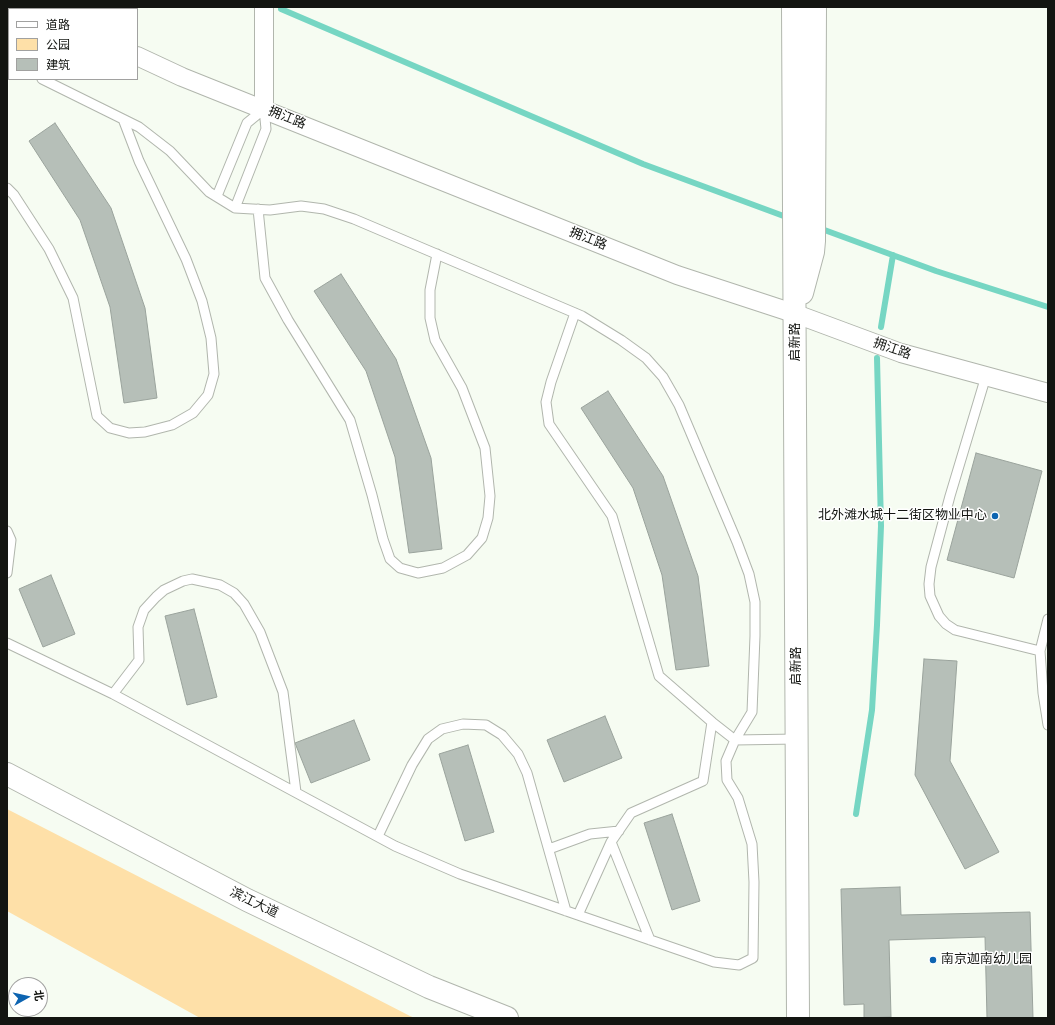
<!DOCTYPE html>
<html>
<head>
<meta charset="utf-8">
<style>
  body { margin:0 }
  #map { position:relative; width:1055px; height:1025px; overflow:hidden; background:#f6fcf2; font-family:"Archivo Narrow","Noto Sans SC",sans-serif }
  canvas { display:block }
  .frame { position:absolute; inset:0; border:8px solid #131511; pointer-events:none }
  .legend { position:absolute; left:8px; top:8px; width:130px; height:72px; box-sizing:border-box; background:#fff; border:1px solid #a1a1a0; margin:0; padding:5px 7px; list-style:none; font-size:12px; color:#131511 }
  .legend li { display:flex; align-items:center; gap:8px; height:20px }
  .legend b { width:20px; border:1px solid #a1a1a0 }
  .north { position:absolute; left:8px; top:977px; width:40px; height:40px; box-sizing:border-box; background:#fff; border:1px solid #a1a1a0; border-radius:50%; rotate:82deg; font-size:11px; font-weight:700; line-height:16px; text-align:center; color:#131511 }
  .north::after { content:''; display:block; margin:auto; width:14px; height:18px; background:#0d64b1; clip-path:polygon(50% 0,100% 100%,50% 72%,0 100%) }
</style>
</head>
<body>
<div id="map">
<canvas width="1055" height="1025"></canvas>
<div class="frame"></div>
<ul class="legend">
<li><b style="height:5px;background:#fff"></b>道路</li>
<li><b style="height:11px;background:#fee0a8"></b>公园</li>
<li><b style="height:11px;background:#b6bfb8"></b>建筑</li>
</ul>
<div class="north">北</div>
</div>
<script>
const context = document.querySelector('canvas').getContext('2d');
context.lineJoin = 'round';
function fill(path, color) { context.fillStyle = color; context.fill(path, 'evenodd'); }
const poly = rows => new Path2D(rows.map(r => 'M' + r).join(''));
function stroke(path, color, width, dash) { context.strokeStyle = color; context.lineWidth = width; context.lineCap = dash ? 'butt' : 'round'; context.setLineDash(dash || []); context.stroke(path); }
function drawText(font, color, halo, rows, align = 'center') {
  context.font = font + ' "Archivo Narrow","Noto Sans SC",sans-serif'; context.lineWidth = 3; context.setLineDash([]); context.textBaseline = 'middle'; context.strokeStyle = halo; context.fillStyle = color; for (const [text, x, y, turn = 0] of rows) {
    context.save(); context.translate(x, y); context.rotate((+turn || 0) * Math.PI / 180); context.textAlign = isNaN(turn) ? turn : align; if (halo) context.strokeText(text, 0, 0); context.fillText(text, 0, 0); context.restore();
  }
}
fill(poly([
  [7,809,410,1016,415,1018,200,1018,7,911]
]), '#fee0a8');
stroke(poly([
  [281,9,643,164,789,218],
  [819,228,936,271,1048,307],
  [881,327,893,255],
  [856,814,872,710,877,625,881,526,877,358]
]), '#76d6c3', 6);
const building = poly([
  [55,123,111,208,145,308,157,398,124,403,110,307,80,220,29,141,55,123],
  [341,274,396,359,431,458,442,549,409,553,395,457,366,371,314,291,341,274],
  [608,391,663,476,698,576,709,666,676,670,662,575,633,488,581,408,608,391],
  [976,453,1042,471,1014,578,947,560,976,453],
  [51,575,75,634,43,647,19,589,51,575],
  [194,609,217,697,187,705,165,616,194,609],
  [924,659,957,661,950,761,999,852,965,869,915,775,924,659],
  [605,716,622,758,564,782,547,740,605,716],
  [354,720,370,760,311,783,295,743,354,720],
  [468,745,494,832,465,841,439,754,468,745],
  [672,814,700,901,672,910,644,823,672,814],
  [900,887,901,915,1030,912,1033,1018,987,1018,985,937,889,940,891,1017,864,1018,864,1004,844,1005,841,889,900,887]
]);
fill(building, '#b6bfb8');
stroke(building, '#9aa39c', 1);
const service = poly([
  [7,64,9,65],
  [42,79,139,127,170,151,209,192,235,208,270,210,301,206,324,209,354,219,582,316,621,340,646,358,663,377,679,405,737,542,749,574,755,602,755,636,752,712,735,740,726,761,727,780,738,798,752,844,754,882,753,958,739,965,714,962,578,915,611,842,631,813,703,781,712,722,659,676,612,516,549,424,546,402,551,382,575,313],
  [7,188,14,195,49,249,73,298,97,416,110,428,129,433,145,432,172,425,193,413,208,395,214,374,211,338,202,301,186,259,139,161,123,119],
  [217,196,247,123,264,109],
  [235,208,266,129,264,109],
  [258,209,265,278,288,320,350,420,372,495,383,539,390,559,400,568,418,573,443,568,467,555,482,538,488,518,490,496,485,448,462,388,435,340,430,318,430,290,437,254],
  [986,376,950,496,931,567,929,584,930,596,939,616,946,624,955,630,1040,651],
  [7,531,11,540,7,573],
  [1048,619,1040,651,1043,693,1048,725],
  [7,643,113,694,139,660,138,627,144,610,156,597,164,590,183,581,192,579,220,585,234,593,244,604,260,632,283,692,296,792],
  [113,694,395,846,460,874,578,915],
  [712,722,735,740,797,739],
  [378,836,412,765,428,739,442,729,463,724,486,725,502,735,518,754,527,773,566,911],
  [611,842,650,940],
  [549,849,590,834,619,831]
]);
const minor = poly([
  [27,7,31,9],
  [137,56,182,77,677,275,796,314,901,353,1048,393],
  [264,109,264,7]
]);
const tertiary = poly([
  [793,7,798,1018],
  [802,293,813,252,814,241,815,7],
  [7,774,247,900,429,987,507,1018]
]);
stroke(service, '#b1b6ad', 11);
stroke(minor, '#b1b6ad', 20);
stroke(tertiary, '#b1b6ad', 24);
stroke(service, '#fff', 9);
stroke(minor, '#fff', 18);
stroke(tertiary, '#fff', 22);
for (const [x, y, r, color] of [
  [995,516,4,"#0d64b1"],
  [933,960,4,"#0d64b1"]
]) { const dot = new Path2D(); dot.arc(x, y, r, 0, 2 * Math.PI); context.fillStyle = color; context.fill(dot); stroke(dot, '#fff', 1.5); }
drawText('13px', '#131511', '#fff', [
  ["拥江路",287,118,22],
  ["拥江路",588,239,22],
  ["启新路",796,342,-90],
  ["拥江路",892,349,19],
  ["启新路",797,666,-90],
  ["滨江大道",254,903,26]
]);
drawText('13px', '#131511', '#fff', [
  ["北外滩水城十二街区物业中心",987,516],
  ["南京迦南幼儿园",941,960,"left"]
], 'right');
</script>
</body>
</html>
